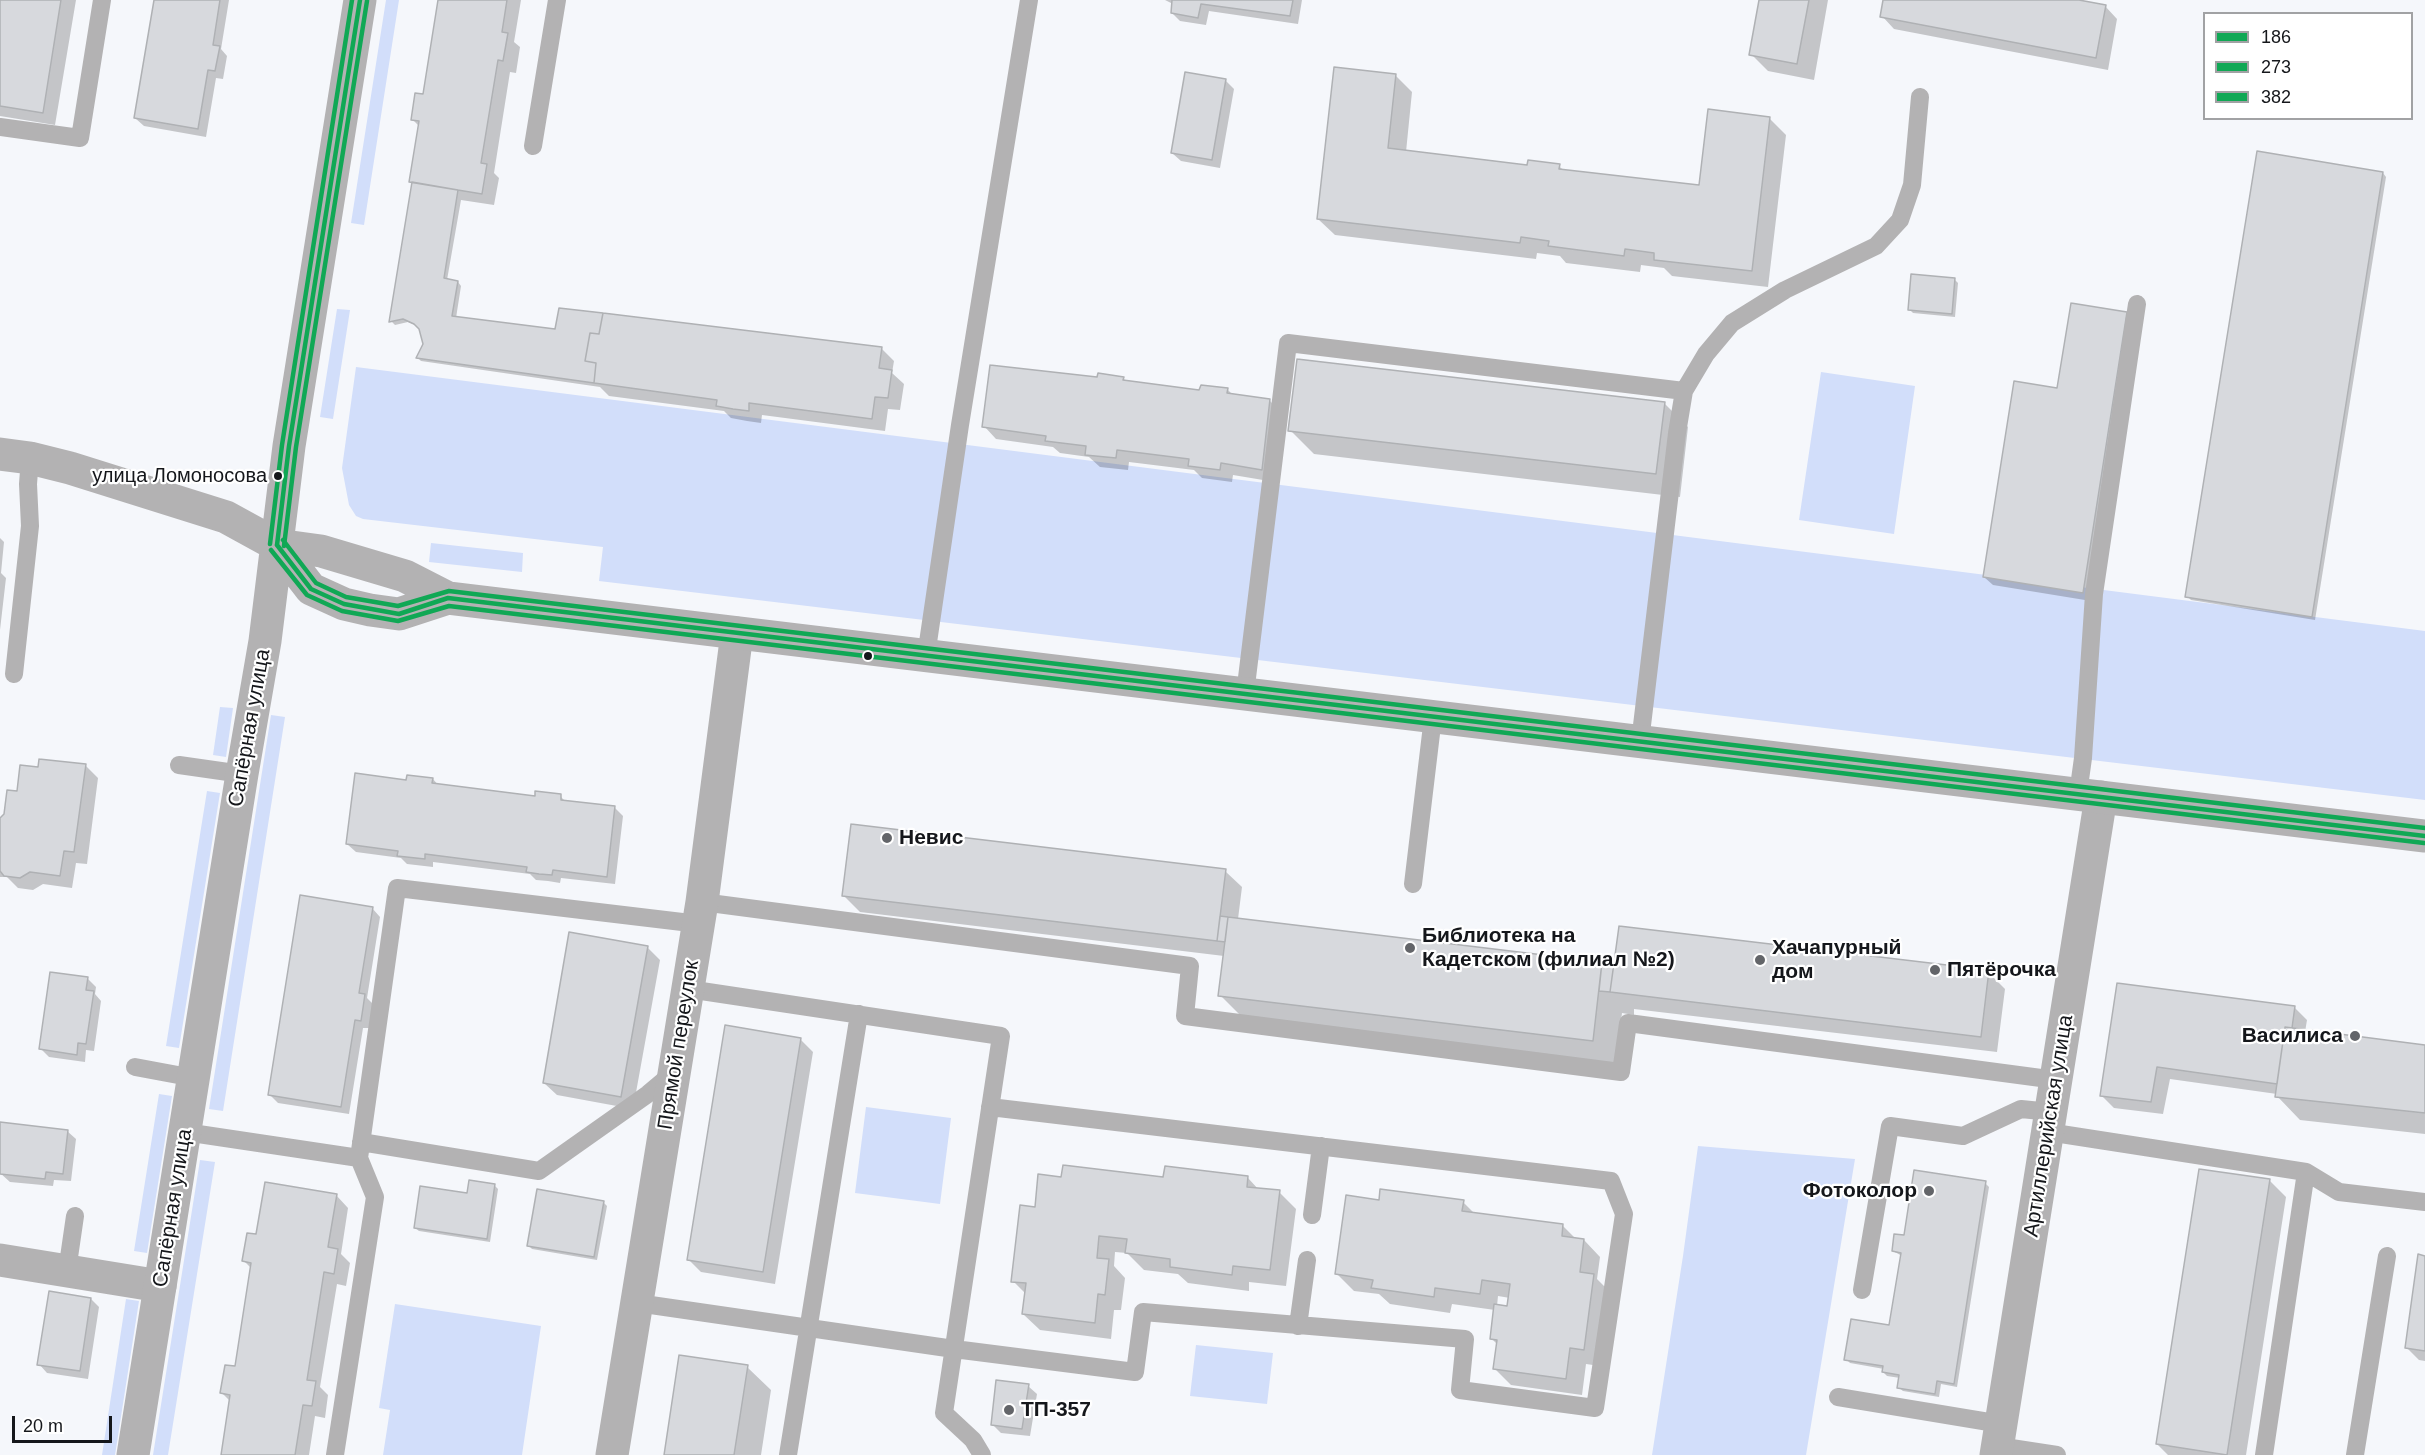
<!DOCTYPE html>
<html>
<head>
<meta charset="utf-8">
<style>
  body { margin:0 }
  #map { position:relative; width:2425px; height:1455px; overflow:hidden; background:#f5f7fb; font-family:Arial,sans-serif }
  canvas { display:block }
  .legend { position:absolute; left:2203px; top:12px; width:210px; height:108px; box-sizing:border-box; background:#fff; border:2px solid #a1a2a4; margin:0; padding:8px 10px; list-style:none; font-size:18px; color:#15171b }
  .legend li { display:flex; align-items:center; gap:12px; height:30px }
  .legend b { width:30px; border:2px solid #a1a2a4 }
  .scale { position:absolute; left:12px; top:1416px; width:100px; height:27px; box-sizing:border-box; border:3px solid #15171b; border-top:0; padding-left:8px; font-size:18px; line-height:21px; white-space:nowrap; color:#15171b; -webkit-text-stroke:4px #fff; paint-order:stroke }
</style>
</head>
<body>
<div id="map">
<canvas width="2425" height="1455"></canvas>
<ul class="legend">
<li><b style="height:8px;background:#10a855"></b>186</li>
<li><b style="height:8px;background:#10a855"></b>273</li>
<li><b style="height:8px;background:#10a855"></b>382</li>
</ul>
<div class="scale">20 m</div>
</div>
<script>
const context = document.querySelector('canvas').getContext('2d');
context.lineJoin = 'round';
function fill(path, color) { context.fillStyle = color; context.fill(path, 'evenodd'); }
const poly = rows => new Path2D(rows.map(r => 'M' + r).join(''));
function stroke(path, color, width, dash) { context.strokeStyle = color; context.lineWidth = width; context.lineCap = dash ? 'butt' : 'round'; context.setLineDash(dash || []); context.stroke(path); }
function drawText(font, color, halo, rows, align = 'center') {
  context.font = font + ' Arial,sans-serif'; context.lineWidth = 4.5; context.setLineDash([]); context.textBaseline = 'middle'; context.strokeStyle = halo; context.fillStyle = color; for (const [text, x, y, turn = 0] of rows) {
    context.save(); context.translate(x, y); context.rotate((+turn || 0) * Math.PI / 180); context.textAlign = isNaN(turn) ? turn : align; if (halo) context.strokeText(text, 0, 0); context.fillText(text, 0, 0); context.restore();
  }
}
fill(poly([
  [386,0,399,0,364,225,351,223],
  [337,309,350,310,333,419,320,417],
  [356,367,2425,631,2425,800,599,581,603,547,363,519,356,516,349,505,342,468],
  [1821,372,1915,386,1894,534,1799,520],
  [431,543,523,553,522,572,429,562],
  [220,707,233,708,226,757,213,755],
  [271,715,285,717,223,1111,209,1109],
  [207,791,220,793,179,1048,166,1046],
  [159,1094,172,1096,147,1253,134,1251],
  [866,1107,951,1118,940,1204,855,1193],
  [1698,1146,1855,1159,1806,1455,1652,1455,1683,1256],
  [200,1160,215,1162,168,1455,153,1455],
  [126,1299,139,1301,115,1455,102,1455],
  [395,1304,541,1326,522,1455,383,1455,390,1410,379,1408],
  [1196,1345,1273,1353,1267,1404,1190,1396]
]), '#d2defa');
fill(poly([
  [0,0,76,0,55,125,0,116],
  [155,0,229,0,221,49,227,56,223,79,216,78,206,137,144,126,135,118],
  [440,0,521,0,514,42,520,47,516,73,510,72,494,173,499,178,494,205,461,200,447,280,458,282,461,286,456,318,556,331,881,348,894,361,892,373,904,384,900,410,888,409,885,431,762,415,761,423,747,421,731,418,724,411,609,396,600,387,421,361,418,358,425,344,419,327,408,322,395,325,391,321,413,184,410,181,420,127,413,120,424,96],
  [1165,0,1302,0,1298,24,1209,11,1206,25,1180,21,1172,13,1173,4],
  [1760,0,1828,0,1814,80,1768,71,1751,54],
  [1885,0,2071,0,2105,6,2117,19,2108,70,1894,29,1882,16],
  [1395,75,1412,92,1406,152,1528,167,1559,166,1564,171,1700,187,1769,118,1786,135,1768,287,1672,276,1664,268,1641,265,1640,272,1566,263,1560,256,1537,253,1536,259,1335,235,1318,219],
  [1226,81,1234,89,1220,168,1181,161,1172,153],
  [2383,173,2386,177,2315,620,2191,600,2187,596],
  [1954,279,1958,283,1955,317,1913,313,1909,309],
  [2135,322,2091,601,1993,585,1984,577,2058,390],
  [1123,378,1127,382,1200,392,1227,389,1233,395,1269,400,1282,413,1275,482,1233,475,1232,482,1202,478,1194,470,1129,462,1128,470,1100,467,1089,457,1060,453,1053,447,996,439,984,426,1098,379],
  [1665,404,1688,427,1680,497,1314,454,1290,430],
  [0,538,4,542,1,573,6,578,0,630],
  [86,766,98,778,87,864,76,863,72,888,43,884,33,890,18,888,7,877,0,877,0,819,6,815,19,793,39,768],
  [433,779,439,786,536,798,560,796,566,802,615,808,623,816,615,884,561,878,560,883,548,881,536,880,530,874,433,862,433,867,407,864,401,858,356,852,347,844,407,782],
  [1225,871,1242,887,1238,919,1615,965,1988,972,2005,989,1997,1052,1634,1009,1634,1015,1622,1013,1616,1064,1244,1019,1220,995,1224,956,860,912,843,895],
  [372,908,380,917,367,998,373,1004,369,1028,363,1028,349,1114,278,1103,270,1095],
  [647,947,660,960,633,1109,557,1095,544,1083],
  [88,979,96,987,95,994,101,1001,94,1051,86,1050,85,1062,49,1057,41,1049],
  [2119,985,2295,1008,2307,1020,2305,1032,2425,1047,2425,1134,2300,1120,2277,1096,2277,1094,2170,1079,2163,1114,2114,1108,2102,1096],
  [801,1040,813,1052,775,1284,701,1272,688,1259],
  [0,1123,67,1131,76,1139,71,1181,54,1180,53,1186,10,1182,0,1173],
  [1248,1178,1259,1190,1279,1192,1296,1209,1286,1286,1249,1282,1249,1291,1188,1283,1178,1274,1144,1270,1127,1253,1115,1252,1114,1266,1125,1278,1121,1310,1114,1310,1111,1339,1040,1330,1023,1314,1026,1294,1013,1281,1036,1209,1062,1179],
  [2270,1181,2286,1197,2246,1455,2168,1455,2157,1444],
  [1985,1183,1989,1187,1957,1387,1941,1384,1939,1397,1903,1391,1899,1388,1900,1378,1887,1376,1883,1372,1884,1369,1850,1363,1846,1359,1891,1327,1902,1256,1893,1251,1905,1237],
  [494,1185,498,1189,490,1242,419,1231,415,1228,468,1194],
  [336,1195,348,1208,341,1254,350,1263,346,1286,337,1284,320,1387,328,1395,325,1418,315,1416,309,1455,222,1455,231,1402,222,1393,237,1368,252,1269,244,1261,258,1236],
  [1381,1201,1463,1202,1475,1214,1563,1226,1577,1240,1584,1240,1600,1257,1597,1279,1610,1292,1600,1366,1586,1364,1582,1395,1511,1385,1494,1368,1498,1345,1491,1338,1495,1310,1452,1304,1450,1313,1390,1304,1379,1294,1354,1291,1337,1274],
  [1498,1296,1510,1298,1508,1308,1497,1306],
  [603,1202,607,1206,597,1260,532,1249,528,1245],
  [2425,1257,2425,1361,2419,1360,2406,1347],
  [91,1299,99,1307,88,1379,47,1373,39,1364],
  [747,1367,771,1390,761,1455,665,1455],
  [1028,1386,1037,1394,1030,1436,1001,1433,992,1424]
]), '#0003');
const building = poly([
  [0,0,61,0,43,113,0,106,0,0],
  [154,0,220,0,213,45,220,46,215,71,208,70,198,129,134,118,154,0],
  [438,0,507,0,502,32,508,33,503,61,498,60,481,163,487,164,482,194,409,182,419,121,411,120,415,93,423,94,438,0],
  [1172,0,1293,0,1290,16,1201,4,1198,18,1171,13,1172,0],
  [1759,0,1809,0,1797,64,1749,55,1759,0],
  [1883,0,2079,0,2106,5,2096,58,1880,17,1883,0],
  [1334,67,1396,74,1388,148,1527,165,1528,160,1560,164,1559,169,1699,185,1708,109,1770,117,1752,271,1654,260,1654,253,1625,249,1624,256,1548,246,1549,241,1521,237,1520,243,1317,219,1334,67],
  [1185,72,1226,79,1212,160,1171,153,1185,72],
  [2257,151,2383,172,2312,617,2185,597,2257,151],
  [412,182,458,190,444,278,458,281,452,316,555,329,559,308,603,313,599,334,590,333,585,361,596,363,594,383,416,358,423,344,419,329,414,324,403,319,389,322,412,182],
  [1911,274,1955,278,1952,314,1908,310,1911,274],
  [2071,303,2127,312,2083,593,1983,577,2014,381,2057,388,2071,303],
  [603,313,882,347,879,368,892,370,888,398,875,397,872,419,749,403,749,411,733,409,716,406,717,400,594,383,596,363,585,361,590,333,599,334,603,313],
  [1297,359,1665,402,1656,474,1288,431,1297,359],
  [990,365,1097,377,1098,373,1124,377,1123,380,1199,390,1201,385,1228,388,1227,393,1270,399,1262,470,1221,463,1220,470,1188,466,1189,459,1117,450,1116,458,1085,455,1086,446,1045,441,1046,436,982,427,990,365],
  [39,759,86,764,74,852,64,851,60,876,30,872,20,878,4,876,0,871,0,818,4,814,7,790,17,791,20,765,38,767,39,759],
  [355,773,406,780,407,775,433,778,432,783,535,796,535,791,561,794,561,800,615,806,607,877,553,870,552,875,539,874,526,872,527,867,425,854,425,859,397,856,398,851,346,844,355,773],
  [851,824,1226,869,1217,941,842,896,851,824],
  [300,895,373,907,359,993,365,994,363,1008,361,1021,355,1020,341,1107,268,1095,300,895],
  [1220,916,1228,917,1225,942,1217,941,1220,916],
  [1228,917,1602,962,1593,1041,1218,996,1228,917],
  [1619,926,1989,970,1981,1037,1610,992,1619,926],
  [569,932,648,946,621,1097,543,1083,569,932],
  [1602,962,1614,963,1610,992,1599,991,1602,962],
  [50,972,88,977,86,990,94,991,86,1044,78,1043,77,1055,39,1049,50,972],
  [2117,983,2295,1006,2292,1028,2285,1027,2277,1084,2157,1067,2151,1102,2100,1096,2117,983],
  [725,1025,801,1038,763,1272,687,1260,725,1025],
  [2285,1027,2425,1045,2425,1113,2275,1097,2285,1027],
  [0,1122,68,1130,63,1174,46,1172,45,1179,0,1174,0,1122],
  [1063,1165,1163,1177,1165,1166,1248,1176,1247,1187,1280,1190,1270,1270,1233,1266,1232,1275,1170,1267,1170,1259,1125,1253,1127,1239,1099,1236,1097,1258,1109,1259,1105,1295,1098,1294,1095,1323,1022,1314,1026,1283,1011,1282,1020,1205,1035,1207,1038,1174,1061,1177,1063,1165],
  [2199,1169,2270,1179,2227,1455,2156,1444,2199,1169],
  [1914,1170,1986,1181,1954,1384,1937,1381,1935,1394,1897,1388,1899,1375,1882,1372,1883,1366,1844,1360,1851,1319,1889,1325,1901,1253,1892,1251,1894,1234,1904,1235,1914,1170],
  [469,1180,495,1184,487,1239,414,1228,420,1186,467,1193,469,1180],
  [265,1182,337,1194,328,1247,338,1249,334,1274,324,1272,307,1380,316,1381,312,1406,303,1405,295,1455,221,1455,230,1395,220,1393,225,1365,235,1366,251,1263,242,1261,247,1233,256,1234,265,1182],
  [537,1189,604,1201,594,1257,527,1246,537,1189],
  [1380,1189,1464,1200,1462,1211,1563,1224,1562,1236,1584,1239,1580,1272,1594,1274,1584,1350,1570,1348,1566,1379,1493,1369,1497,1340,1490,1339,1494,1304,1507,1306,1510,1284,1482,1280,1480,1294,1435,1288,1434,1297,1371,1288,1373,1280,1335,1274,1346,1195,1379,1200,1380,1189],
  [2418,1254,2425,1256,2425,1351,2405,1348,2418,1254],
  [49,1291,91,1298,80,1371,37,1365,49,1291],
  [679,1355,748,1365,734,1455,664,1455,679,1355],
  [996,1380,1029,1384,1022,1429,991,1425,996,1380]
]);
fill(building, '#d7d9dd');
stroke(building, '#afb1b4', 1.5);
stroke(poly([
  [0,127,80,138,102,0],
  [533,146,557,0],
  [926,656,960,425,1029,0],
  [14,674,30,526,28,484,30,458],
  [1245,694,1288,343,1684,391],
  [1640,742,1677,433,1684,391,1706,354,1732,323,1785,290,1876,246,1900,220,1912,185,1920,97],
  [179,765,242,774],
  [2078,794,2083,758,2094,594,2137,304],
  [1413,884,1433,717],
  [702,902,1190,966,1185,1016,1621,1072,1628,1023,2056,1080],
  [688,989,1001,1036,944,1413,973,1440,982,1455],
  [135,1067,194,1078],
  [185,1132,359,1158,397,888,699,924],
  [2048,1132,2306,1172,2339,1192,2425,1202],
  [361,1142,539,1171,648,1094,673,1073],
  [1312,1215,1321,1146],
  [67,1271,75,1216],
  [1862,1290,1890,1126,1963,1136,2021,1109,2051,1112],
  [637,1303,954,1349,1135,1372,1143,1312,1465,1339,1460,1390,1595,1408,1624,1214,1611,1181,990,1107],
  [1298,1326,1307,1260],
  [1838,1397,2001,1424],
  [1998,1446,2057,1455],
  [335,1455,375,1197,359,1158],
  [788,1455,859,1014],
  [2264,1455,2306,1172],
  [2355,1455,2387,1256]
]), '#b3b2b3', 18);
stroke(poly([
  [0,1260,160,1286],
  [612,1455,702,902,737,633],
  [1996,1455,2101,797]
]), '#b3b2b3', 33);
stroke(poly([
  [0,454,30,458,70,468,226,517,277,545,321,551,405,576,448,598,2425,836],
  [277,545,311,589,344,604,370,610,399,614,448,598],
  [133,1455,242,774,265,641,289,446,360,0]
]), '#b3b2b3', 33);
stroke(poly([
  [277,545,311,589,344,604,399,614,448,598,2425,836],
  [277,545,289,446,360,0]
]), '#10a855', 4.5);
stroke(poly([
  [284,546,296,447,367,1],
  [271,550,307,595,342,611,398,621,449,606,2424,843]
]), '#10a855', 4.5);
stroke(poly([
  [283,540,316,583,346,597,398,606,449,591,2425,828],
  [270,544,282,445,352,0]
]), '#10a855', 4.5);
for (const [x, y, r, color] of [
  [278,476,5,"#15171b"],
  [868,656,5,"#15171b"],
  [887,838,6,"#636569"],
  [1410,948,6,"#636569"],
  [1760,960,6,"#636569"],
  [1935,970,6,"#636569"],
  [2355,1036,6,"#636569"],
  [1929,1191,6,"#636569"],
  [1009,1410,6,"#636569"]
]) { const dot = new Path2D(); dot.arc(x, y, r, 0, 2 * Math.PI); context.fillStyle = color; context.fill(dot); stroke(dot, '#fff', 2); }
drawText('20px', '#15171b', '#fff', [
  ["улица Ломоносова",267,476]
], 'right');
drawText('21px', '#15171b', '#fff', [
  ["Сапёрная улица",250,728,-80],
  ["Прямой переулок",679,1045,-81],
  ["Артиллерийская улица",2049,1126,-81],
  ["Сапёрная улица",173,1208,-81]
]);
drawText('bold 21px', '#15171b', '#fff', [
  ["Невис",899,838],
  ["Библиотека на",1422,936],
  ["Кадетском (филиал №2)",1422,960],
  ["Хачапурный",1772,948],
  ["дом",1772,972],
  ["Пятёрочка",1947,970],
  ["Василиса",2343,1036,"right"],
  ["Фотоколор",1917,1191,"right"],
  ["ТП-357",1021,1410]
], 'left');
</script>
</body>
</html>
